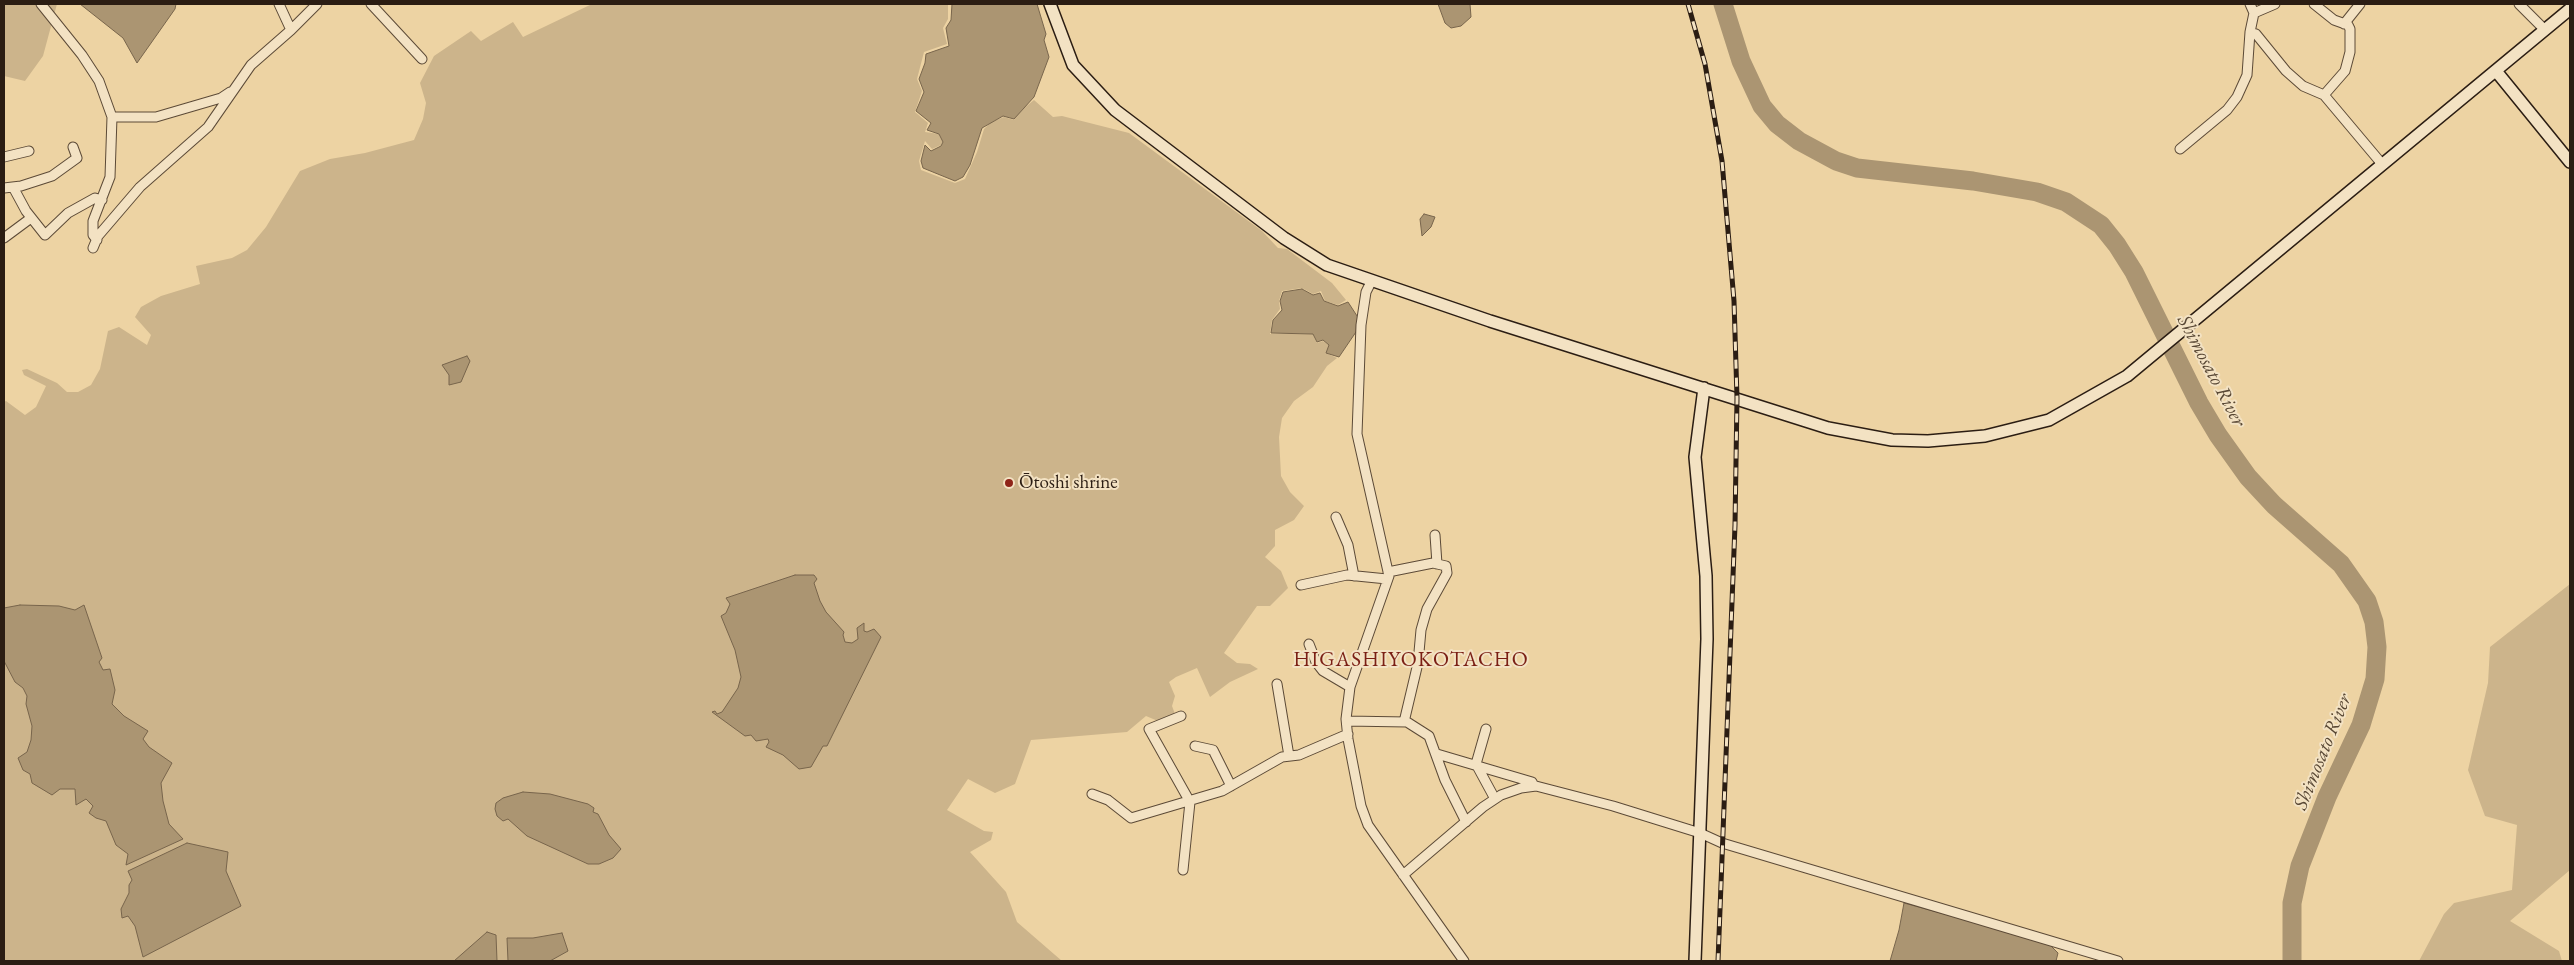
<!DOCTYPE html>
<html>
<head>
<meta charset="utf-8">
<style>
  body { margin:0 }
  #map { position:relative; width:2574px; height:965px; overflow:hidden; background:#edd3a3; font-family:"EB Garamond",serif }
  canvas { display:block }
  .frame { position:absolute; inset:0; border:5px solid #2b1d13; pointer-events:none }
</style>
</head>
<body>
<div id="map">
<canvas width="2574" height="965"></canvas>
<div class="frame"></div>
</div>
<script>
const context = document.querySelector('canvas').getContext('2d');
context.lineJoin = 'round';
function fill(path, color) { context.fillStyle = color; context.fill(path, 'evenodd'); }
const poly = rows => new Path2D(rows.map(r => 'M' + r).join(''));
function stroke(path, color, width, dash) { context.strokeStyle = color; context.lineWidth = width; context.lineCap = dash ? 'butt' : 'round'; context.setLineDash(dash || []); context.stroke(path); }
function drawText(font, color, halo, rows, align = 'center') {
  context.font = font + ' "EB Garamond",serif'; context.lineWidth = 4; context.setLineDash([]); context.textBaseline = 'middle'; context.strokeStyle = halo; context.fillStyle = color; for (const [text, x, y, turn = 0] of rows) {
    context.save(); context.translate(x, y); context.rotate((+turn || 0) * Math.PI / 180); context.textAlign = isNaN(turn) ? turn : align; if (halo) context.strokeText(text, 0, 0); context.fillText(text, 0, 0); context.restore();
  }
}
fill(poly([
  [4,4,57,4,43,56,25,81,4,76],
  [592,4,948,4,948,19,943,28,947,44,924,52,917,79,922,91,915,112,928,123,925,132,939,134,943,142,941,145,932,149,925,141,919,161,921,170,955,183,965,179,977,152,984,129,991,122,1004,117,1014,120,1018,113,1034,100,1053,117,1062,116,1129,133,1262,231,1278,248,1287,249,1332,283,1346,300,1338,305,1325,301,1321,291,1313,294,1302,288,1282,291,1279,301,1280,309,1272,320,1270,334,1313,334,1317,343,1323,341,1329,345,1326,353,1337,358,1327,366,1313,387,1294,401,1282,418,1279,437,1281,476,1290,492,1304,506,1294,520,1275,530,1275,546,1265,557,1281,571,1288,588,1270,606,1257,606,1224,653,1237,663,1250,664,1258,669,1230,682,1210,697,1197,668,1176,677,1169,682,1175,696,1172,706,1175,714,1158,721,1146,716,1127,732,1031,740,1015,784,995,793,968,779,947,810,984,831,993,832,991,840,970,852,1006,892,1017,922,1062,961,4,961,4,402,6,401,25,415,36,407,46,386,24,375,22,370,27,369,57,383,67,392,78,392,91,385,100,369,108,331,119,327,147,345,151,335,135,317,141,307,161,296,200,284,196,266,232,258,247,250,266,227,300,171,330,159,365,153,414,140,423,119,426,103,420,83,434,56,471,31,481,41,513,22,523,37],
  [2570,584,2570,870,2510,921,2559,951,2562,961,2419,961,2444,914,2454,903,2512,890,2517,825,2485,816,2468,770,2488,683,2490,647]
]), '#ccb48b');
const water = poly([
  [80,4,176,4,175,9,137,63,123,38,80,4],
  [952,4,1037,4,1046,34,1044,40,1049,57,1034,97,1014,119,1003,116,982,128,970,165,963,177,955,181,923,168,921,161,925,145,931,151,941,146,943,142,939,134,927,130,931,123,916,111,924,92,919,79,925,63,926,54,949,46,946,28,951,20,952,4],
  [1438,4,1470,4,1471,17,1461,26,1451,28,1445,23,1438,4],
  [1424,214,1435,217,1431,227,1422,236,1420,219,1424,214],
  [1302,289,1313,295,1320,293,1324,301,1338,306,1348,302,1359,319,1358,329,1339,357,1326,353,1329,345,1323,340,1317,342,1313,334,1271,333,1273,320,1282,310,1280,301,1283,292,1302,289],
  [467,356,470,361,461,382,449,385,449,375,442,365,467,356],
  [795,575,814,575,817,579,814,583,820,601,826,612,844,632,843,635,845,642,852,643,858,639,857,628,864,623,864,631,867,632,874,629,881,637,827,746,823,746,811,767,799,769,783,755,766,747,769,742,768,739,756,741,751,735,745,736,712,712,715,711,717,714,722,712,738,688,741,677,735,650,721,616,726,613,730,604,726,598,795,575],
  [20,605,59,606,75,610,84,605,102,658,99,662,103,670,110,669,115,690,112,704,124,716,148,731,143,739,149,747,172,763,161,783,163,801,169,824,183,839,126,865,128,854,116,845,106,821,96,818,89,813,93,806,86,799,76,805,75,789,60,789,52,795,32,783,30,774,23,770,18,758,27,752,31,740,32,726,26,704,27,696,23,688,15,682,4,661,4,608,20,605],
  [523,792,550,794,588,804,594,808,593,812,598,814,609,835,621,849,613,858,599,864,588,864,527,836,508,819,503,821,497,816,495,809,496,803,503,798,523,792],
  [187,843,228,852,226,871,241,906,143,957,135,926,128,916,122,918,121,909,129,893,129,885,132,880,128,871,187,843],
  [1904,903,2047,942,2058,953,2056,961,1890,961,1899,930,1904,903],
  [487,932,496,935,497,961,454,961,487,932],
  [562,933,568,951,550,961,508,961,507,938,533,938,562,933]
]);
fill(water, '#ab9572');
stroke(water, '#78654c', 1);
stroke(poly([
  [1723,4,1741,61,1762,106,1777,124,1799,141,1836,161,1857,168,1973,181,2037,192,2066,202,2101,225,2117,245,2134,272,2199,403,2218,435,2248,477,2274,505,2341,564,2367,601,2374,622,2377,647,2375,679,2361,725,2327,797,2300,866,2292,903,2292,961]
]), '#ab9572', 19);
const street = poly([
  [41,4,82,55,99,81,112,117,110,177,93,221,93,235,97,240],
  [279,4,291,30],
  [371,4,422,59],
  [2314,4,2334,20,2348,25,2350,29,2350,52,2345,71,2324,95],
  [2519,4,2545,30],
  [2254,13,2275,4],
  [2344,24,2360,4],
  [2250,32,2256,34,2286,71,2303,86,2324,95,2382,164],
  [112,117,156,117,221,98,230,92],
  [2180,149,2227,110,2237,97,2247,75,2250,32,2254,13,2250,4],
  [4,157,29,151],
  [13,187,26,211,45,235,68,213,95,198,102,200],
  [4,188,21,186,52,176,77,158,73,147],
  [4,238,31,218],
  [93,248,98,236,140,187,208,127,251,65,291,30,317,4],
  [1372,280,1366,292,1361,325,1357,434,1389,576,1350,687,1346,719,1348,739,1361,806,1368,825,1464,961],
  [1336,517,1348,545,1354,576],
  [1435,535,1437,564],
  [1388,572,1433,563,1446,566,1447,573,1427,609,1421,630,1418,663,1404,722],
  [1301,585,1347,575,1387,579],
  [1309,644,1316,662,1323,671,1350,687],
  [1277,684,1289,756],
  [1181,716,1149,729,1190,802,1183,870],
  [1347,721,1407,722,1429,736,1445,780,1466,822],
  [1486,729,1476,764,1495,799],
  [1195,746,1213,750,1231,786],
  [1437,754,1532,782,1534,786],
  [1092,794,1108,800,1131,818,1222,791,1282,757,1299,755,1348,734],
  [1403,875,1483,807,1501,795,1521,788,1536,786,1613,806,1700,833,1722,843,2118,961]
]);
const secondary = poly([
  [1050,4,1073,65,1115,110,1284,238,1327,265,1490,321,1828,428,1892,440,1928,441,1985,436,2049,420,2127,376,2570,9],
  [2496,71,2570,162],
  [1695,961,1707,639,1706,576,1695,457,1704,388]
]);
stroke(street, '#5c4a37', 11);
stroke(secondary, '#2b1d13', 14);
stroke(street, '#f3e2c3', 9);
stroke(secondary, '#f3e2c3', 11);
const rail = poly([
  [1688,4,1705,64,1722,161,1734,301,1737,398,1735,525,1718,961]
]);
stroke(rail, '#2b1d13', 5);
stroke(rail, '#f3e2c3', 3, [9]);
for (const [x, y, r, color] of [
  [1009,483,5,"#8f2418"]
]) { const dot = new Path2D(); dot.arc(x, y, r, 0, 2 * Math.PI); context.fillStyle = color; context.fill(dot); stroke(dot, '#f3e2c3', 2); }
drawText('19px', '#2b1d13', '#f3e2c3', [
  ["Ōtoshi shrine",1019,483]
], 'left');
drawText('italic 20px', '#584734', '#f3e2c3', [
  ["Shimosato River",2211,371,62],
  ["Shimosato River",2323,752,-68]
]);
context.letterSpacing = '1px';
drawText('21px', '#7a1f14', '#f3e2c3', [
  ["HIGASHIYOKOTACHO",1411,660]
]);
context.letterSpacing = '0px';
</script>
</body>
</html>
